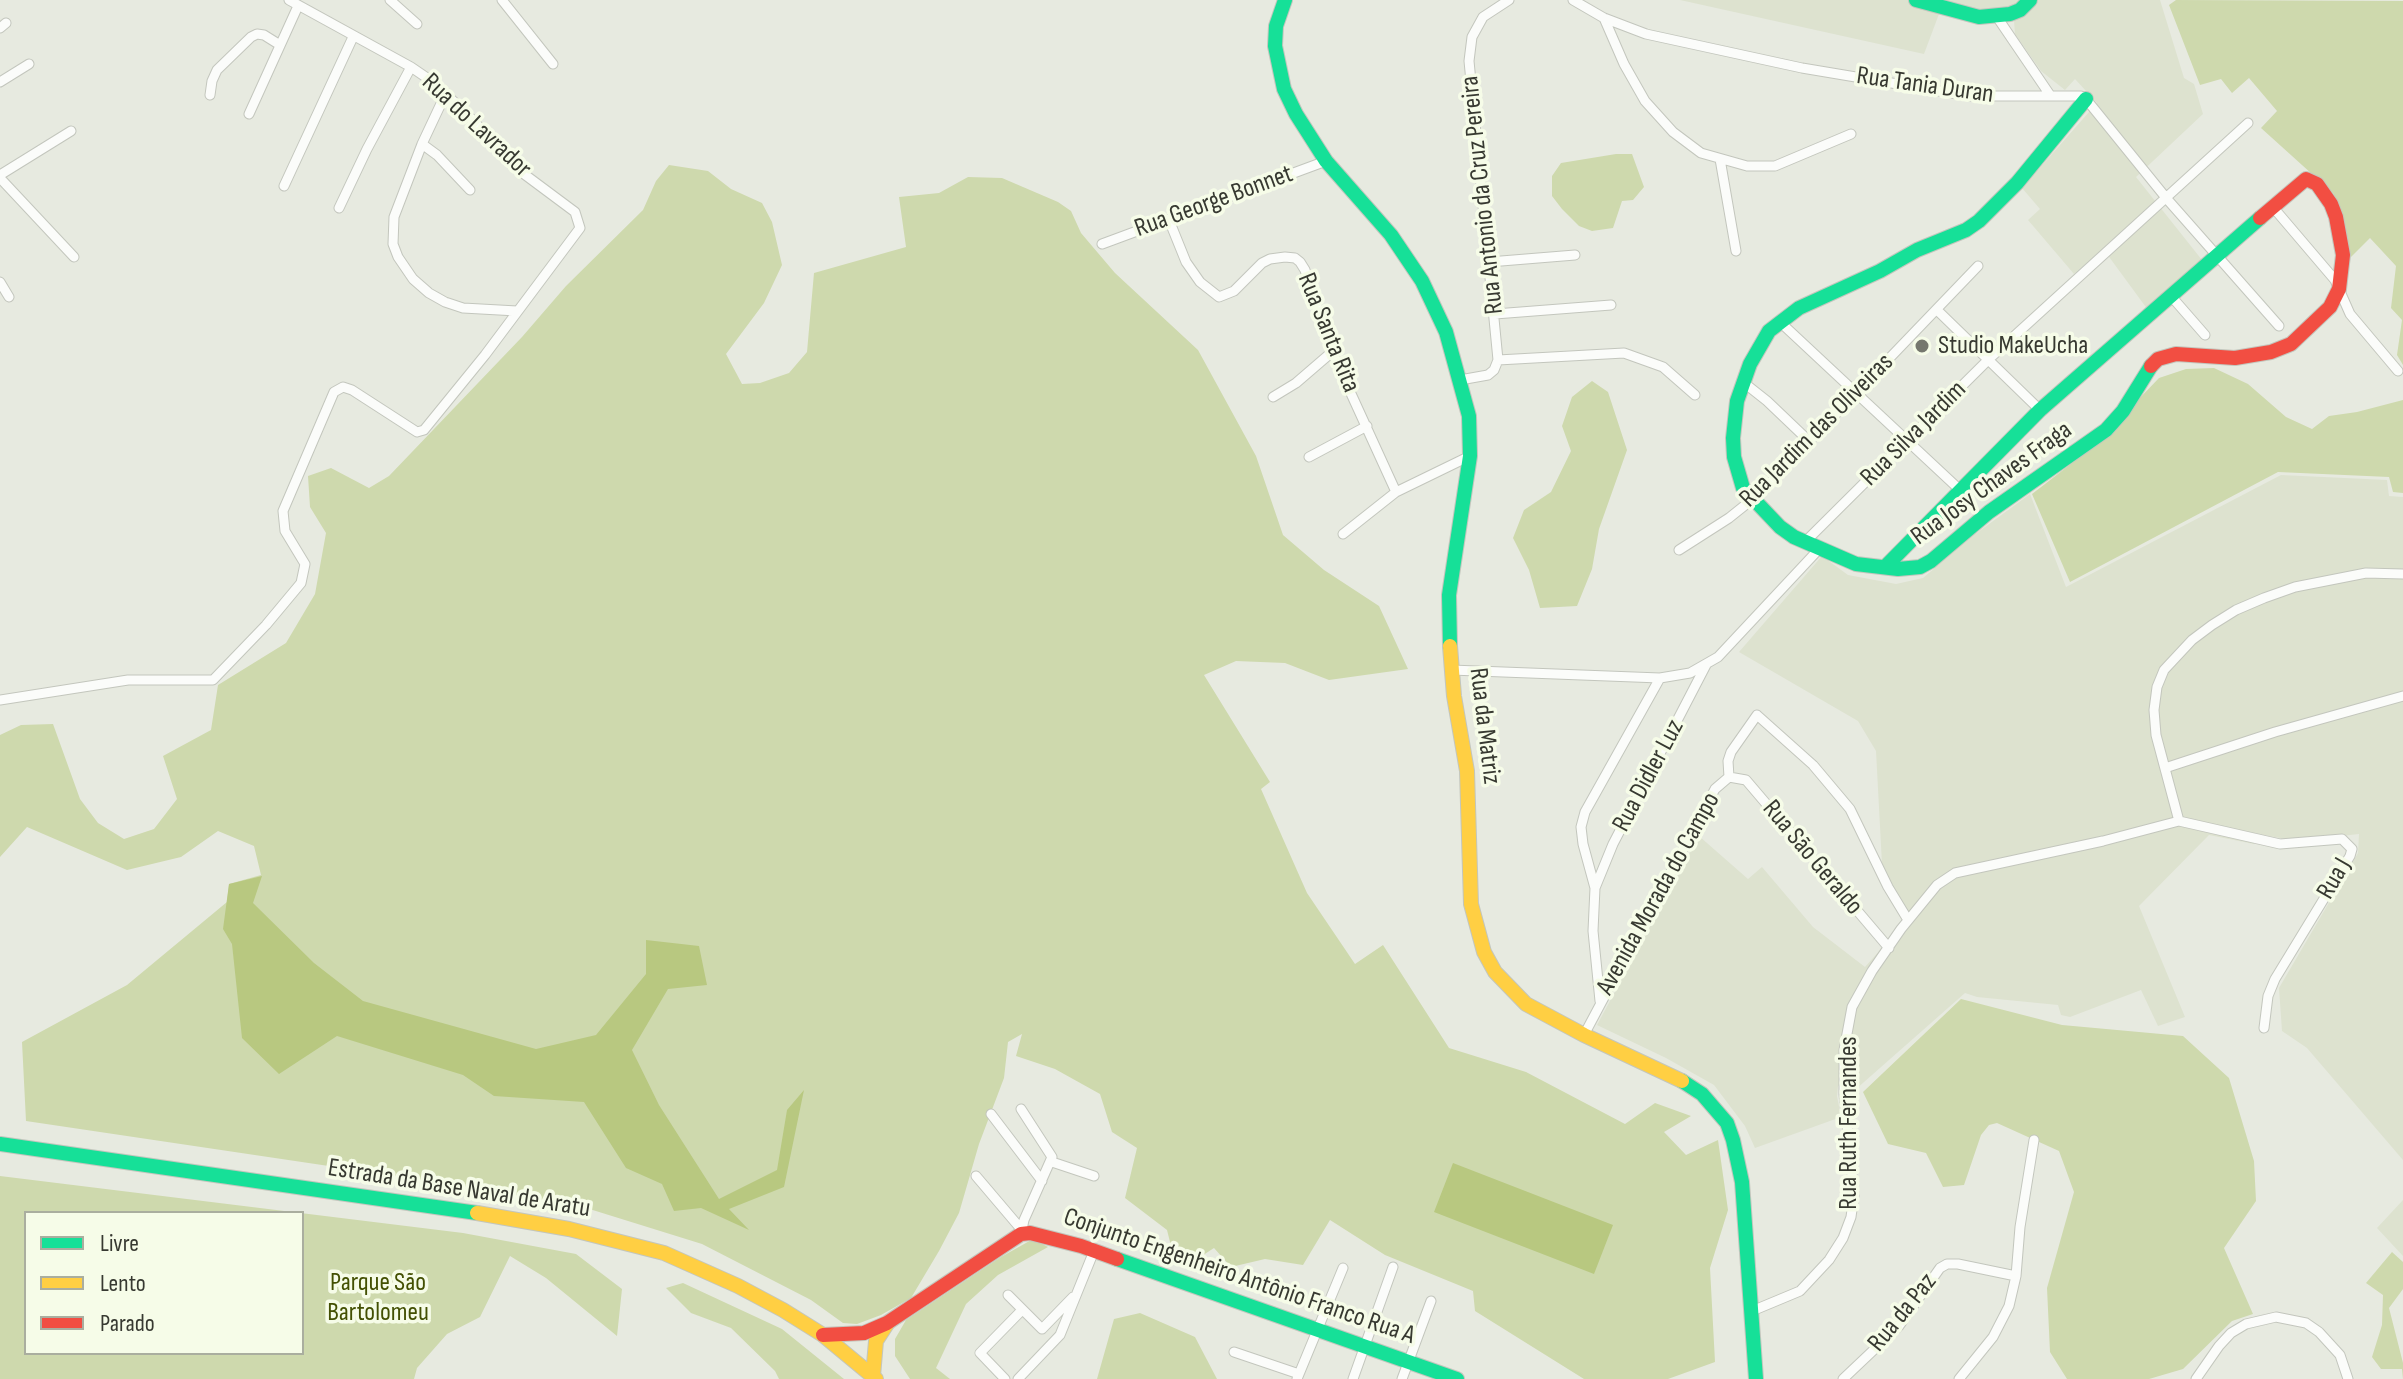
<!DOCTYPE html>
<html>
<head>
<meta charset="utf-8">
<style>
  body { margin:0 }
  #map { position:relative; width:2403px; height:1379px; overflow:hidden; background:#e7eae0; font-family:"Sofia Sans Condensed",sans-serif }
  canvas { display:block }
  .legend { position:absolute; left:24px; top:1211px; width:280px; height:144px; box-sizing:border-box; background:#f6fce8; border:2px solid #aaae9f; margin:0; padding:10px 14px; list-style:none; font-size:24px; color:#373931 }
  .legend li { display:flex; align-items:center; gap:16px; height:40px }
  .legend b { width:40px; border:2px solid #aaae9f }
</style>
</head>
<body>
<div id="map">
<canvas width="2403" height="1379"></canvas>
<ul class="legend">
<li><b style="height:10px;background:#16e098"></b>Livre</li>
<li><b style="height:10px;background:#ffcf43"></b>Lento</li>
<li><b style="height:10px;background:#f24e42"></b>Parado</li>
</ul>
</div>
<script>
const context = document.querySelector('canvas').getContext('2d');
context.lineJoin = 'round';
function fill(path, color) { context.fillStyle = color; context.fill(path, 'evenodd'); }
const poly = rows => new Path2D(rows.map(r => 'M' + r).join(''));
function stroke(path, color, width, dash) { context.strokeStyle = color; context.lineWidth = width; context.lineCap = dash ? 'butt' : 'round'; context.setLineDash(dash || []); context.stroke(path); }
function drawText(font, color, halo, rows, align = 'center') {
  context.font = font + ' "Sofia Sans Condensed",sans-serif'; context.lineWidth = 7; context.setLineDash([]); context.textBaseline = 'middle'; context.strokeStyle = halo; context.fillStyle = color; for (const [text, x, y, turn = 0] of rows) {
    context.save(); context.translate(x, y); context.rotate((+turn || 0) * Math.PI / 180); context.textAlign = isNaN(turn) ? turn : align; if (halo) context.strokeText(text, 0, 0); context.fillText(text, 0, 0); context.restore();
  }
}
fill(poly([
  [1680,0,2160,0,2184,78,2194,84,2203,114,2136,177,2202,260,2148,310,2104,250,2074,274,2028,220,2040,209,2022,188,2097,103,2075,79,2065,90,2041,71,2015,34,2013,7,1970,12,1942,6,1924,54],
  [2281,475,2387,480,2389,496,2403,497,2403,1160,2307,1048,2282,1031,2279,988,2358,853,2359,834,2297,841,2252,833,2254,844,2209,835,2139,906,2185,1017,2158,1026,2141,990,2070,1017,2061,1015,2058,1005,1977,997,1965,993,1855,1090,1842,1084,1838,1086,1837,1096,1841,1117,1755,1148,1745,1126,1714,1085,1666,1058,1597,1025,1699,836,1748,879,1762,867,1813,927,1865,967,1889,940,1906,913,1886,877,1882,864,1876,751,1858,721,1739,652,1822,556,1848,575,1896,584,1923,578,1974,535,2030,494,2066,587],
  [2403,1200,2403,1256,2377,1228]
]), '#dde2cf');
fill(poly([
  [2176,0,2403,1,2403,365,2397,355,2402,320,2391,308,2396,266,2370,238,2351,257,2342,212,2333,193,2261,128,2277,111,2249,78,2232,93,2221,79,2200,85,2169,5],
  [1616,154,1632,154,1644,187,1633,200,1622,201,1613,228,1592,231,1579,226,1562,209,1552,196,1552,176,1561,163],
  [669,165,708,171,731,189,762,203,772,222,782,265,764,303,726,354,742,384,760,383,789,373,807,352,814,273,906,247,899,197,939,193,968,177,1002,178,1058,202,1071,211,1081,233,1115,273,1198,350,1256,456,1283,535,1324,570,1379,606,1408,669,1329,680,1285,663,1236,661,1204,675,1270,782,1261,789,1307,893,1355,964,1383,945,1449,1048,1526,1072,1625,1124,1655,1103,1691,1116,1664,1132,1686,1155,1718,1140,1728,1210,1710,1268,1715,1362,1668,1379,1584,1379,1475,1311,1473,1291,1385,1255,1330,1220,1303,1265,1265,1259,1231,1267,1214,1248,1194,1261,1172,1250,1167,1230,1125,1198,1137,1148,1112,1132,1100,1094,1055,1069,1016,1056,1022,1034,1008,1042,1004,1078,979,1144,959,1213,939,1251,911,1298,881,1315,857,1324,843,1323,811,1300,702,1244,583,1207,470,1187,26,1121,22,1042,127,985,227,902,229,884,261,875,254,846,218,831,181,857,127,870,27,827,0,857,0,735,21,725,53,724,80,799,98,823,124,839,154,829,177,799,163,756,211,730,218,685,286,643,315,594,326,533,310,507,308,476,331,468,369,488,389,476,522,337,566,286,643,210,656,181],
  [2214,368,2248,384,2286,417,2312,429,2329,416,2357,412,2403,400,2403,493,2393,492,2389,477,2278,472,2070,582,2032,494,2115,430,2136,402,2159,378,2186,369],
  [1592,381,1608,392,1627,450,1599,529,1592,569,1577,606,1540,608,1529,570,1513,538,1524,510,1551,492,1571,451,1562,426,1572,397],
  [1961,999,2062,1025,2183,1036,2229,1078,2254,1161,2256,1201,2224,1248,2253,1314,2232,1321,2183,1369,2149,1379,2067,1379,2050,1352,2047,1288,2074,1192,2059,1151,1997,1123,1989,1125,1981,1135,1964,1185,1943,1187,1926,1153,1888,1144,1863,1092],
  [0,1176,463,1233,576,1254,622,1289,617,1336,546,1278,510,1256,480,1317,447,1334,417,1368,414,1379,0,1379],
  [26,1213,302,1213,302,1353,26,1353],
  [1033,1239,1048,1247,998,1275,966,1304,936,1368,950,1379,910,1379,895,1356,895,1339,906,1320,1001,1257],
  [2392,1252,2403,1262,2403,1289,2389,1308,2403,1363,2403,1379,2402,1369,2381,1369,2372,1357,2382,1325,2383,1295,2366,1283],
  [683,1283,782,1329,844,1379,779,1379,775,1371,731,1328,691,1313,666,1288],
  [1140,1313,1195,1337,1217,1379,1097,1379,1114,1319]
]), '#ced9ad');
fill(poly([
  [262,876,253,903,314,963,363,1001,536,1049,596,1035,646,974,646,940,699,946,707,985,668,989,632,1050,659,1105,719,1199,777,1170,787,1110,804,1090,784,1187,729,1209,749,1230,701,1208,674,1211,662,1184,626,1168,584,1102,494,1096,463,1075,337,1036,279,1074,242,1038,232,944,223,929,229,884],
  [1453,1163,1613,1225,1594,1274,1434,1212]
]), '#b8c880');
const street = poly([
  [390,0,417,24],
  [502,0,553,64],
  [1573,0,1604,18,1646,34,1802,68,1969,96,2081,96,2086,99,2167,199,2279,326],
  [1997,17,2050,95],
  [1604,18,1624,64,1645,101,1673,132,1701,153,1747,166,1775,166,1851,134],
  [0,28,6,23],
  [0,82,29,64],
  [446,93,422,144,394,217,393,244,398,257,413,279,429,293,445,302,463,308,517,311],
  [210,95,212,81,217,70,251,37,257,34,264,35,280,45],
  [249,114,298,6],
  [422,144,437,155,470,190],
  [1720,159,1736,251],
  [0,175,71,131],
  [0,178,74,257],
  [284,186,353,37],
  [2272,206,2335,280,2350,314,2398,371],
  [339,208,367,149,411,67],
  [1169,220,1186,262,1200,282,1219,297,1234,291,1262,263,1270,259,1285,257,1295,258,1300,262,1305,270,1332,352,1396,492],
  [1102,244,1326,161],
  [1489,262,1575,255],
  [0,282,9,297],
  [2171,296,2205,335],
  [1937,310,2040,410],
  [1495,314,1611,305],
  [1779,321,1960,490],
  [1498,360,1624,353,1663,367,1695,395],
  [1460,380,1488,375,1494,370,1498,360,1469,61,1472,37,1483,17,1509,0],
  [1743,382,1767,401,1810,442],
  [1273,397,1296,383,1332,352],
  [1309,457,1367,426],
  [1343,534,1396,492,1470,456],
  [1805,542,1989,359,2248,123],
  [1679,550,1729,518,1759,494,1978,266],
  [1451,670,1660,678,1690,673,1718,657,1820,548],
  [0,700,128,680,213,680,266,625,301,583,305,564,285,531,283,511,334,392,343,387,352,390,417,432,424,430,485,355,580,228,575,212,524,174,460,107,430,80,411,67,289,0],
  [2165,768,2275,732,2403,696],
  [1729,777,1728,761,1731,752,1757,715,1813,765,1850,809,1888,887,1908,920],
  [1729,777,1746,780,1889,948],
  [2179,821,2280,844,2342,839,2352,849,2350,856,2275,979,2268,996,2264,1028],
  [1595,888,1583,844,1581,827,1585,812,1660,678],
  [1600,1001,1593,931,1595,888,1613,844,1706,665],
  [1584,1035,1715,789,1729,777],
  [991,1114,1042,1181],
  [1052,1162,1094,1176],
  [976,1176,1021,1229],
  [1021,1234,1024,1220,1052,1157,1021,1109],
  [1008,1295,1042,1329,1073,1297],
  [1752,1311,1800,1291,1829,1260,1843,1238,1851,1217,1854,1195,1844,1094,1844,1050,1852,1007,1872,971,1901,929,1937,885,1955,873,2103,841,2179,821,2156,735,2154,710,2157,687,2164,670,2192,640,2212,625,2236,610,2264,598,2295,587,2366,573,2403,574],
  [1234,1352,1299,1374],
  [1005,1379,980,1353,1022,1310],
  [1018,1379,1060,1335,1094,1251],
  [1297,1379,1343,1268],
  [1353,1379,1393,1267],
  [1402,1379,1431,1301],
  [1843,1379,1899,1326,1940,1268,1947,1264,1958,1264,2016,1276],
  [1959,1379,1993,1337,2009,1306,2016,1276,2020,1227,2034,1140],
  [2196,1379,2219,1346,2231,1333,2246,1324,2276,1317,2306,1323,2319,1332,2340,1355,2348,1379]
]);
const fast = poly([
  [1285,0,1276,26,1275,46,1284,89,1296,114,1326,161,1391,235,1422,281,1446,332,1469,416,1470,456,1449,595,1450,646],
  [1916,0,1979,17,2010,14,2020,10,2030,0],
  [2086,99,2017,183,1979,221,1966,230,1917,250,1880,271,1799,308,1769,331,1750,364,1737,401,1733,438,1734,457,1743,488,1780,527,1794,537,1856,564,1898,569,1920,567,1931,561,1989,512,2106,430,2123,411,2151,366],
  [1885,567,2040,410,2260,218],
  [1682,1081,1702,1094,1727,1123,1733,1140,1742,1182,1756,1379],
  [0,1144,477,1213],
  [1117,1259,1457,1379]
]);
const slow = poly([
  [1450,646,1454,696,1467,771,1471,904,1484,952,1495,972,1526,1004,1584,1035,1682,1081],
  [477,1213,569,1229,664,1253,738,1286,783,1310,823,1335,876,1379],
  [873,1376,876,1341,887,1324]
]);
const jam = poly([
  [2151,366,2158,359,2176,354,2235,358,2271,352,2291,344,2330,307,2339,289,2343,255,2336,217,2331,204,2317,184,2306,179,2260,218],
  [823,1335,864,1333,887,1323,1021,1234,1030,1233,1081,1246,1117,1259]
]);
stroke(street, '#c3c6bd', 11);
stroke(fast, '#c3c6bd', 16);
stroke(slow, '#c3c6bd', 16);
stroke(jam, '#c3c6bd', 16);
stroke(street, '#fbfcfa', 9);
stroke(fast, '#16e098', 14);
stroke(slow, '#ffcf43', 14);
stroke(jam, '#f24e42', 14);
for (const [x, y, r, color] of [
  [1922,346,8,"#75776e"]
]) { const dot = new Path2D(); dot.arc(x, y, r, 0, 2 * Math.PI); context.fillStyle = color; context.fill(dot); stroke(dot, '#f6fce8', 3); }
drawText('26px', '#373931', '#f6fce8', [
  ["Rua Tania Duran",1925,86,8],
  ["Rua do Lavrador",476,126,43],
  ["Rua Antonio da Cruz Pereira",1483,195,-96],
  ["Rua George Bonnet",1214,202,-20],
  ["Rua Santa Rita",1328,333,68],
  ["Rua Jardim das Oliveiras",1817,431,-45],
  ["Rua Silva Jardim",1914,434,-45],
  ["Rua Josy Chaves Fraga",1992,484,-36],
  ["Rua da Matriz",1484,726,83],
  ["Rua Didler Luz",1649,776,-62],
  ["Rua São Geraldo",1812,858,50],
  ["Rua J",2335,879,-60],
  ["Avenida Morada do Campo",1659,894,-61],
  ["Rua Ruth Fernandes",1849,1123,-90],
  ["Estrada da Base Naval de Aratu",459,1189,9],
  ["Conjunto Engenheiro Antônio Franco Rua A",1239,1277,19],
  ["Rua da Paz",1903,1313,-51]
]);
drawText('26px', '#373931', '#f6fce8', [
  ["Studio MakeUcha",1938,346]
], 'left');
drawText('26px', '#435003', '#f6fce8', [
  ["Parque São",378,1283],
  ["Bartolomeu",378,1313]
]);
</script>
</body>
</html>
